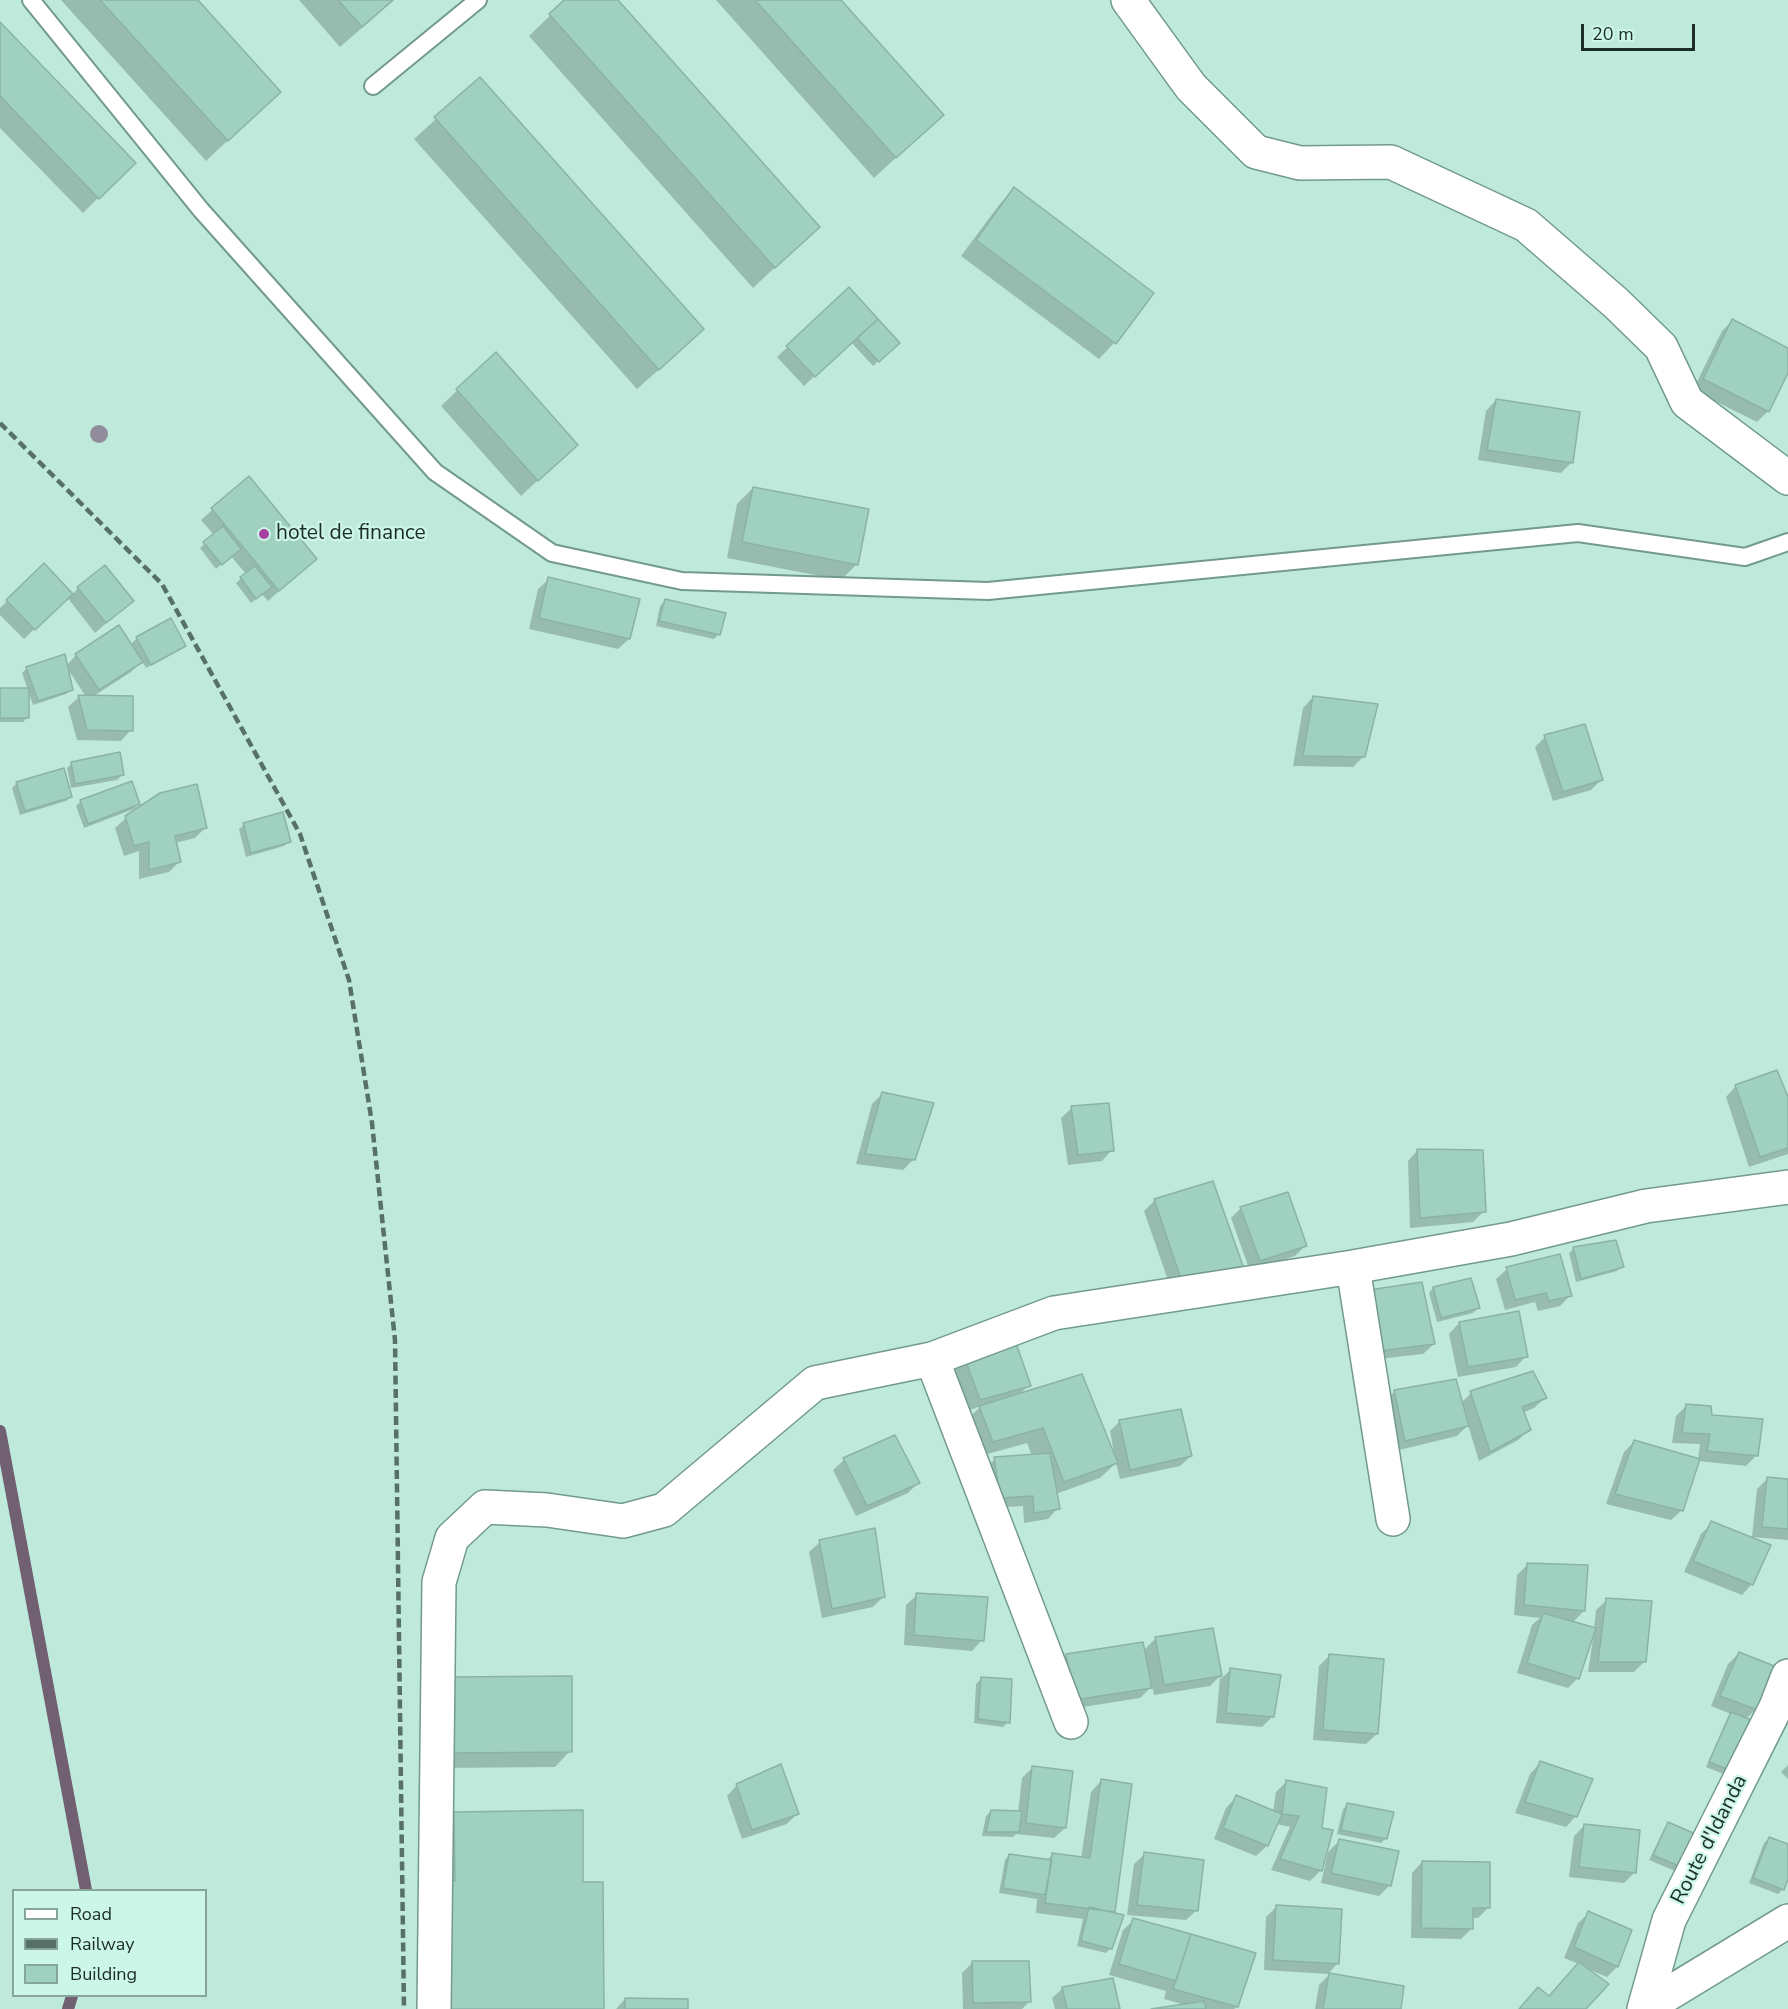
<!DOCTYPE html>
<html>
<head>
<meta charset="utf-8">
<style>
  body { margin:0 }
  #map { position:relative; width:1788px; height:2009px; overflow:hidden; background:#bfeadb; font-family:"Nunito Sans",sans-serif }
  canvas { display:block }
  .legend { position:absolute; left:12px; top:1889px; width:195px; height:108px; box-sizing:border-box; background:#ccf7e8; border:2px solid #86a69b; margin:0; padding:8px 10px; list-style:none; font-size:18px; color:#1c2c27 }
  .legend li { display:flex; align-items:center; gap:12px; height:30px }
  .legend b { width:30px; border:2px solid #86a69b }
  .scale { position:absolute; left:1581px; top:24px; width:114px; height:27px; box-sizing:border-box; border:3px solid #1c2c27; border-top:0; padding-left:8px; font-size:18px; line-height:21px; white-space:nowrap; color:#1c2c27; -webkit-text-stroke:4px #ccf7e8; paint-order:stroke }
</style>
</head>
<body>
<div id="map">
<canvas width="1788" height="2009"></canvas>
<ul class="legend">
<li><b style="height:8px;background:#fff"></b>Road</li>
<li><b style="height:8px;background:#577068"></b>Railway</li>
<li><b style="height:16px;background:#a0d0c0"></b>Building</li>
</ul>
<div class="scale">20 m</div>
</div>
<script>
const context = document.querySelector('canvas').getContext('2d');
context.lineJoin = 'round';
function fill(path, color) { context.fillStyle = color; context.fill(path, 'evenodd'); }
const poly = rows => new Path2D(rows.map(r => 'M' + r).join(''));
function stroke(path, color, width, dash) { context.strokeStyle = color; context.lineWidth = width; context.lineCap = dash ? 'butt' : 'round'; context.setLineDash(dash || []); context.stroke(path); }
function drawText(font, color, halo, rows, align = 'center') {
  context.font = font + ' "Nunito Sans",sans-serif'; context.lineWidth = 4.5; context.setLineDash([]); context.textBaseline = 'middle'; context.strokeStyle = halo; context.fillStyle = color; for (const [text, x, y, turn = 0] of rows) {
    context.save(); context.translate(x, y); context.rotate((+turn || 0) * Math.PI / 180); context.textAlign = isNaN(turn) ? turn : align; if (halo) context.strokeText(text, 0, 0); context.fillText(text, 0, 0); context.restore();
  }
}
fill(poly([
  [61,0,196,0,279,92,206,161],
  [299,0,394,0,340,47],
  [566,0,616,0,818,227,753,288,529,36],
  [716,0,839,0,942,115,874,178],
  [0,25,133,163,83,213,0,128],
  [480,79,681,350,637,389,414,139],
  [1014,189,1152,293,1114,343,1099,359,961,256,999,205],
  [849,289,898,342,873,366,851,342,804,386,777,357],
  [1732,321,1788,349,1788,370,1768,411,1757,422,1693,390,1722,331],
  [495,354,576,445,521,496,441,406],
  [1496,400,1571,463,1561,473,1478,460,1486,411],
  [248,478,315,559,268,601,262,594,251,603,236,583,246,574,231,556,216,569,200,548,214,535,201,520],
  [753,488,857,564,841,580,727,558,737,504],
  [44,565,72,595,78,588,132,601,95,633,67,597,24,639,0,615,0,608],
  [549,579,629,639,618,649,529,629,538,589],
  [665,601,719,634,714,639,656,626,660,606],
  [137,638,184,645,179,650,146,668,142,661,131,672,92,697,131,730,121,741,77,740,68,707,79,697,86,697,66,666,71,690,66,694,33,705,22,673,27,668,66,666,76,655,130,645],
  [0,690,28,717,23,722,0,722],
  [1313,697,1364,756,1353,767,1293,766,1303,708],
  [1545,737,1602,779,1591,790,1553,801,1535,747],
  [72,763,122,775,117,780,71,788,67,768],
  [17,783,71,797,66,801,20,815,12,788],
  [81,801,139,804,134,809,84,828,76,806],
  [126,818,205,828,195,838,175,843,179,862,169,872,139,879,139,851,124,856,115,828],
  [244,825,289,841,284,846,246,857,239,829],
  [1736,1086,1788,1101,1788,1154,1749,1167,1726,1097],
  [882,1094,914,1159,903,1170,856,1164,872,1104],
  [1072,1108,1112,1150,1102,1161,1068,1165,1061,1118],
  [1418,1150,1484,1211,1473,1222,1410,1228,1408,1161],
  [1155,1200,1241,1265,1230,1276,1172,1292,1144,1211],
  [1241,1208,1305,1246,1295,1256,1250,1271,1231,1218],
  [1574,1248,1622,1266,1617,1271,1576,1282,1569,1253],
  [1507,1269,1571,1295,1560,1306,1538,1311,1535,1302,1505,1310,1496,1279],
  [1470,1280,1478,1308,1473,1313,1437,1322,1429,1293,1433,1288],
  [1370,1291,1434,1344,1423,1354,1369,1360],
  [1459,1323,1526,1356,1516,1367,1458,1377,1449,1334],
  [964,1357,1029,1385,1019,1395,1113,1453,1114,1453,1110,1431,1120,1421,1191,1456,1180,1466,1120,1479,1116,1463,1100,1478,1056,1494,1058,1508,1048,1519,1024,1523,1023,1506,990,1508,984,1469,995,1459,1032,1456,1027,1443,977,1457,964,1423,981,1406,970,1410,954,1368],
  [1395,1391,1461,1403,1471,1393,1545,1398,1534,1408,1523,1413,1529,1430,1518,1440,1479,1461,1468,1425,1457,1436,1395,1451,1385,1401],
  [1687,1405,1710,1416,1757,1455,1746,1466,1698,1461,1682,1510,1671,1520,1606,1504,1624,1452,1634,1442,1698,1460,1700,1444,1672,1443,1676,1416],
  [894,1437,918,1483,908,1493,856,1516,833,1470,844,1460],
  [1768,1478,1788,1480,1788,1540,1752,1537,1757,1489],
  [1712,1523,1752,1584,1742,1595,1684,1572,1701,1534],
  [820,1542,884,1596,873,1607,822,1618,809,1552],
  [1528,1564,1584,1611,1572,1623,1594,1629,1596,1610,1607,1600,1645,1661,1634,1672,1588,1672,1593,1639,1591,1638,1578,1678,1568,1688,1517,1673,1532,1625,1540,1618,1514,1615,1517,1575],
  [917,1595,982,1640,972,1651,904,1645,906,1605],
  [1212,1629,1221,1679,1230,1670,1273,1716,1262,1727,1216,1723,1220,1676,1210,1686,1154,1695,1152,1686,1140,1698,1064,1710,1056,1666,1066,1655,1143,1651,1156,1638],
  [1739,1653,1775,1668,1756,1709,1746,1719,1726,1775,1706,1767,1727,1719,1731,1714,1711,1706,1728,1664],
  [1329,1656,1377,1734,1366,1744,1313,1740,1319,1666],
  [453,1678,570,1751,555,1767,437,1768],
  [981,1679,1008,1722,1003,1727,974,1723,976,1684],
  [1540,1763,1576,1816,1566,1827,1515,1813,1530,1774],
  [1788,1765,1788,1779,1781,1772],
  [1032,1768,1065,1828,1054,1838,1016,1834,1013,1837,982,1836,986,1816,991,1811,1018,1813,1022,1778],
  [1101,1781,1114,1911,1111,1914,1111,1948,1106,1953,1077,1946,1083,1919,1036,1913,1037,1899,999,1893,1005,1860,1009,1855,1046,1861,1052,1855,1081,1858,1091,1792],
  [1286,1782,1320,1829,1331,1831,1320,1871,1310,1881,1271,1870,1290,1827,1276,1824,1267,1846,1256,1856,1214,1839,1226,1808,1236,1797,1273,1812,1276,1792],
  [737,1785,797,1814,787,1824,742,1839,727,1796],
  [1348,1805,1386,1838,1381,1843,1337,1834,1343,1809],
  [455,1813,602,2009,424,2009,439,1829],
  [1669,1824,1682,1874,1649,1860,1664,1829],
  [1584,1826,1635,1872,1624,1883,1569,1877,1574,1836],
  [1769,1839,1788,1846,1788,1875,1783,1889,1778,1894,1749,1883,1764,1843],
  [1339,1841,1390,1885,1379,1896,1321,1883,1328,1852],
  [1145,1854,1197,1910,1186,1920,1127,1915,1134,1864],
  [1422,1862,1489,1907,1478,1918,1471,1918,1472,1928,1461,1939,1411,1938,1412,1873],
  [1277,1906,1338,1963,1328,1974,1264,1970,1266,1917],
  [1589,1913,1630,1931,1617,1967,1607,1977,1588,1969,1584,2009,1520,2009,1548,1997,1579,1964,1564,1958,1578,1923],
  [1134,1920,1237,2007,1234,2009,1161,2009,1185,2005,1164,1999,1166,1991,1109,1975,1123,1930],
  [972,1963,1029,2002,1022,2009,963,2009,962,1973],
  [1330,1974,1399,2009,1315,2009,1319,1985],
  [1063,1988,1118,2009,1055,2009,1052,1998],
  [625,1999,687,2009,616,2009]
]), '#0003');
stroke(poly([
  [0,1431,86,1890],
  [68,2009,72,1996]
]), '#716072', 12);
const building = poly([
  [100,0,198,0,281,92,228,141,100,0],
  [338,0,393,0,362,27,338,0],
  [564,0,618,0,820,227,775,268,549,14,564,0],
  [755,0,841,0,944,115,896,158,755,0],
  [0,22,136,163,99,199,0,96,0,22],
  [480,77,704,329,659,370,434,117,480,77],
  [1014,187,1154,293,1116,344,976,240,1014,187],
  [849,287,878,319,815,377,786,346,849,287],
  [878,319,900,343,879,362,857,338,878,319],
  [1732,319,1788,348,1788,373,1769,412,1703,379,1732,319],
  [496,352,578,445,538,481,456,389,496,352],
  [1496,399,1580,412,1573,463,1487,450,1496,399],
  [249,476,317,559,279,591,211,508,249,476],
  [753,487,869,509,858,565,742,542,753,487],
  [223,526,241,549,222,565,203,542,223,526],
  [44,563,73,594,35,630,6,600,44,563],
  [105,565,134,601,106,623,77,587,105,565],
  [255,566,272,587,256,599,240,577,255,566],
  [548,577,640,599,630,639,539,618,548,577],
  [665,599,726,613,720,635,659,621,665,599],
  [171,618,186,646,151,665,136,637,171,618],
  [119,625,143,662,99,690,75,654,119,625],
  [65,654,73,690,38,701,26,667,65,654],
  [0,688,29,688,29,718,0,718,0,688],
  [78,695,133,696,133,731,87,730,78,695],
  [1313,696,1378,704,1365,757,1303,756,1313,696],
  [1585,724,1603,780,1563,792,1544,735,1585,724],
  [120,752,124,775,75,784,71,762,120,752],
  [64,768,72,797,25,811,16,782,64,768],
  [132,781,140,804,88,824,80,800,132,781],
  [197,784,207,828,175,836,181,862,149,870,149,842,134,846,125,816,160,793,197,784],
  [283,812,291,842,251,853,243,823,283,812],
  [1777,1070,1788,1097,1788,1148,1760,1157,1735,1085,1777,1070],
  [882,1092,934,1103,915,1160,865,1154,882,1092],
  [1109,1103,1114,1151,1078,1155,1071,1106,1109,1103],
  [1417,1149,1483,1150,1486,1212,1420,1218,1417,1149],
  [1213,1181,1243,1266,1182,1282,1154,1199,1213,1181],
  [1288,1192,1307,1246,1260,1261,1240,1207,1288,1192],
  [1616,1240,1624,1267,1581,1279,1573,1247,1616,1240],
  [1560,1254,1572,1296,1549,1301,1546,1293,1515,1300,1506,1267,1560,1254],
  [1471,1278,1480,1308,1441,1318,1433,1287,1471,1278],
  [1422,1282,1435,1344,1379,1351,1369,1290,1422,1282],
  [1519,1311,1528,1357,1468,1367,1459,1322,1519,1311],
  [1015,1340,1031,1386,980,1400,964,1356,1015,1340],
  [1533,1371,1547,1398,1522,1407,1531,1430,1490,1452,1470,1391,1533,1371],
  [1082,1374,1118,1463,1064,1482,1043,1428,993,1442,979,1406,1082,1374],
  [1456,1379,1469,1426,1405,1441,1394,1390,1456,1379],
  [1686,1404,1711,1406,1712,1415,1763,1419,1758,1456,1707,1451,1710,1434,1682,1433,1686,1404],
  [1181,1409,1192,1456,1130,1470,1119,1420,1181,1409],
  [895,1435,920,1483,867,1506,843,1458,895,1435],
  [1634,1440,1700,1459,1683,1511,1615,1494,1634,1440],
  [1050,1453,1060,1509,1034,1513,1033,1496,1000,1498,994,1457,1050,1453],
  [1767,1477,1788,1479,1788,1529,1762,1527,1767,1477],
  [1711,1521,1771,1545,1753,1585,1693,1561,1711,1521],
  [875,1528,885,1597,832,1609,819,1540,875,1528],
  [1527,1563,1588,1565,1585,1611,1524,1605,1527,1563],
  [916,1593,988,1597,984,1641,914,1635,916,1593],
  [1606,1598,1652,1601,1646,1662,1598,1662,1606,1598],
  [1543,1613,1596,1628,1579,1679,1527,1663,1543,1613],
  [1213,1628,1222,1676,1164,1685,1155,1637,1213,1628],
  [1143,1642,1152,1688,1074,1700,1066,1654,1143,1642],
  [1739,1652,1777,1667,1758,1710,1720,1696,1739,1652],
  [1329,1654,1384,1659,1378,1734,1323,1730,1329,1654],
  [1230,1668,1281,1675,1274,1717,1226,1713,1230,1668],
  [572,1676,572,1752,452,1753,452,1677,572,1676],
  [981,1677,1012,1679,1010,1723,978,1719,981,1677],
  [1731,1712,1754,1721,1732,1771,1709,1762,1731,1712],
  [1540,1761,1593,1779,1577,1817,1525,1802,1540,1761],
  [781,1764,799,1814,752,1830,736,1784,781,1764],
  [1032,1766,1073,1771,1066,1828,1026,1823,1032,1766],
  [1101,1779,1132,1784,1115,1912,1045,1903,1052,1853,1090,1858,1101,1779],
  [1286,1780,1327,1788,1322,1828,1333,1830,1322,1871,1280,1859,1299,1816,1282,1814,1286,1780],
  [1236,1795,1282,1814,1268,1846,1223,1828,1236,1795],
  [1347,1803,1394,1812,1387,1839,1341,1830,1347,1803],
  [583,1810,583,1882,603,1882,604,2009,440,2009,439,1881,455,1881,454,1812,583,1810],
  [991,1810,1022,1811,1019,1832,986,1832,991,1810],
  [1668,1822,1705,1838,1688,1870,1653,1855,1668,1822],
  [1584,1824,1640,1830,1636,1873,1579,1867,1584,1824],
  [1769,1837,1788,1844,1788,1879,1784,1890,1753,1878,1769,1837],
  [1339,1839,1399,1851,1391,1886,1331,1873,1339,1839],
  [1144,1852,1204,1860,1198,1911,1137,1905,1144,1852],
  [1009,1854,1052,1860,1045,1895,1003,1888,1009,1854],
  [1422,1861,1490,1862,1490,1908,1473,1908,1473,1929,1421,1928,1422,1861],
  [1276,1905,1342,1909,1339,1964,1273,1960,1276,1905],
  [1089,1907,1124,1915,1112,1949,1081,1941,1089,1907],
  [1588,1911,1632,1930,1618,1967,1574,1947,1588,1911],
  [1133,1918,1191,1934,1176,1981,1119,1964,1133,1918],
  [1191,1934,1256,1953,1238,2007,1173,1989,1191,1934],
  [972,1961,1029,1961,1031,2002,973,2003,972,1961],
  [1579,1962,1609,1984,1586,2009,1519,2009,1538,1987,1549,1996,1579,1962],
  [1329,1973,1404,1986,1401,2009,1323,2009,1329,1973],
  [1113,1978,1120,2009,1067,2009,1062,1987,1113,1978],
  [625,1998,688,1999,688,2009,625,2009,625,1998],
  [1204,2001,1206,2009,1151,2009,1204,2001]
]);
fill(building, '#a0d0c0');
stroke(building, '#8ab3a6', 1.5);
const lane = poly([
  [31,0,201,210,435,472,552,553,682,581,988,591,1578,533,1745,557,1788,542],
  [373,86,478,0]
]);
const street = poly([
  [1128,0,1191,87,1256,152,1300,163,1391,162,1526,225,1616,303,1661,347,1687,402,1788,478],
  [1353,1267,1393,1519],
  [932,1359,1071,1722],
  [1645,2008,1788,1921],
  [434,2009,439,1582,452,1538,485,1507,547,1510,623,1521,664,1510,815,1383,932,1359,1054,1313,1353,1267,1511,1239,1646,1206,1788,1187],
  [1644,2009,1669,1920,1776,1707,1788,1676]
]);
stroke(lane, '#729a8d', 20);
stroke(street, '#729a8d', 36);
stroke(lane, '#fff', 16);
stroke(street, '#fff', 33);
stroke(poly([
  [0,423,162,584,300,834,349,980,372,1123,395,1340,404,2009]
]), '#577068', 4.5, [9, 4.5]);
context.fillStyle = '#918c9b';
for (const [x, y] of [
  [99,434]
]) { context.beginPath(); context.arc(x, y, 9, 0, 2 * Math.PI); context.fill(); }
for (const [x, y, r, color] of [
  [264,534,6,"#a83fa1"]
]) { const dot = new Path2D(); dot.arc(x, y, r, 0, 2 * Math.PI); context.fillStyle = color; context.fill(dot); stroke(dot, '#ccf7e8', 2); }
drawText('21px', '#1c2c27', '#ccf7e8', [
  ["hotel de finance",276,534]
], 'left');
drawText('21px', '#1c2c27', '#ccf7e8', [
  ["Route d'Idanda",1710,1840,-63]
]);
</script>
</body>
</html>
